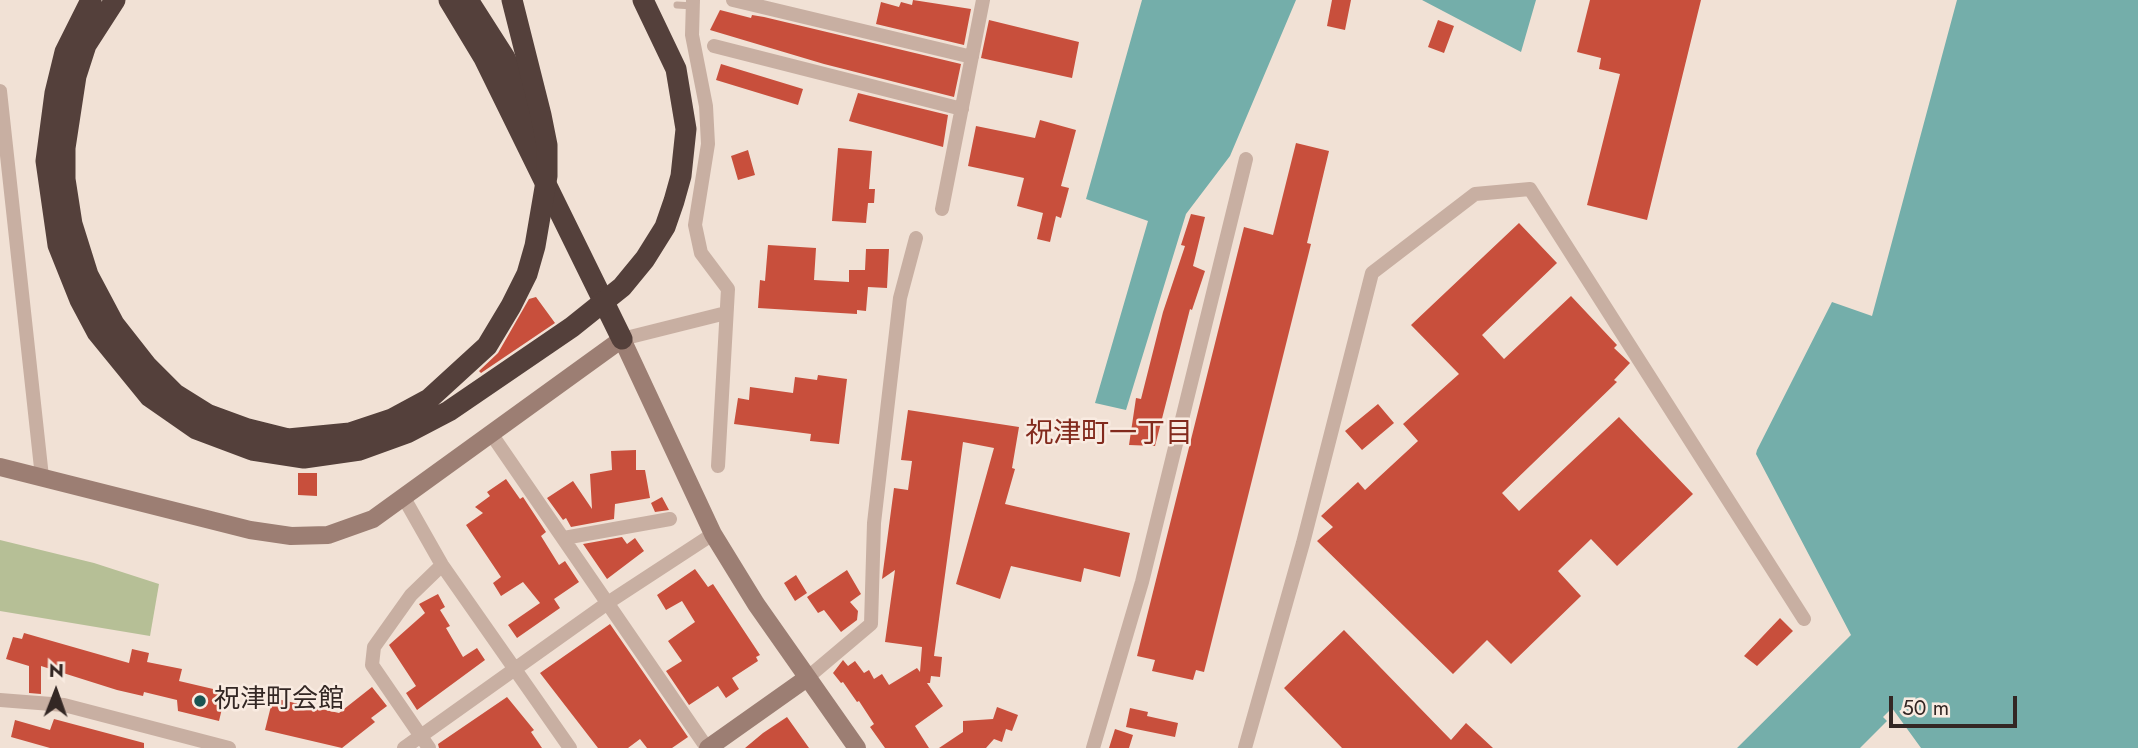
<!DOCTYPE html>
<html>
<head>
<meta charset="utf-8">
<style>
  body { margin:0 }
  #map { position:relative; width:2138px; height:748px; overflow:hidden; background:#f1e1d5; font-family:Jost,sans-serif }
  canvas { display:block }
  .north { position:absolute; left:21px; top:657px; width:70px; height:70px; -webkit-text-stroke:5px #f9ebe1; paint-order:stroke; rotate:1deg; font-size:19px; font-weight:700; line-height:28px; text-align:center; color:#332724 }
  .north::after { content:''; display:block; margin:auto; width:24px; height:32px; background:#332724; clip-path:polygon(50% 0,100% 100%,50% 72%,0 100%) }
  .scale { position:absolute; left:1889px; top:696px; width:128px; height:32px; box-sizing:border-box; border:4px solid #332724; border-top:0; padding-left:9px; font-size:21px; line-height:24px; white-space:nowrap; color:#332724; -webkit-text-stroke:5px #f9ebe1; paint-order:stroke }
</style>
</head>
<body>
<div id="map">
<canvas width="2138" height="748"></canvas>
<div class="north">N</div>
<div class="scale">50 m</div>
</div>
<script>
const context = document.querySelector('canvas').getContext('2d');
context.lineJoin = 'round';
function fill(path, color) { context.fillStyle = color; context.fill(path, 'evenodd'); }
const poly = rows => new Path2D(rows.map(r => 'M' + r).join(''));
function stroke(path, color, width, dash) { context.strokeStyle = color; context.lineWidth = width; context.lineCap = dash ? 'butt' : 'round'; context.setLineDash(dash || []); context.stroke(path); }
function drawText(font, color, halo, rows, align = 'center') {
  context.font = font + ' Jost,"Noto Sans JP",sans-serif'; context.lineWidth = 5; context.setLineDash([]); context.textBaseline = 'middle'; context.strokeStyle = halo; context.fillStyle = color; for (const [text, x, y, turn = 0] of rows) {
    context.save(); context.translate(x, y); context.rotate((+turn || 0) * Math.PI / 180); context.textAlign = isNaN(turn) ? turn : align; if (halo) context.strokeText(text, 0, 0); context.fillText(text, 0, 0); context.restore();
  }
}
fill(poly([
  [0,540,94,563,159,584,150,636,0,611]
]), '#b6bf96');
fill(poly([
  [1142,0,1296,0,1230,156,1186,214,1126,410,1095,403,1148,221,1086,199],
  [1422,0,1536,0,1521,52],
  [1957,0,2138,0,2138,748,1921,748,1892,708,1883,717,1887,721,1860,748,1737,748,1851,635,1756,454,1757,450,1832,302,1872,316]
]), '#74aeaa');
fill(poly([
  [913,0,971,9,964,45,876,24,881,2,899,7,901,2,912,5],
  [1332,0,1351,0,1345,30,1327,26],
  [1590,0,1701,0,1647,220,1587,205,1620,74,1599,69,1601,58,1577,52],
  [720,10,751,18,752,15,764,17,961,64,954,97,824,64,710,30],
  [989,20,1079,42,1072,78,981,58],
  [1438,20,1454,26,1444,53,1428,47],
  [721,64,803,89,798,105,716,80],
  [858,93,948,115,943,147,849,121],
  [1040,120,1076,130,1061,186,1069,188,1061,218,1056,216,1050,242,1037,239,1043,213,1017,206,1024,178,968,166,976,126,1035,138],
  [1296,143,1329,151,1307,243,1311,244,1204,672,1196,670,1193,680,1152,671,1155,660,1137,656,1244,227,1273,235],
  [838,148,872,151,869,189,875,189,874,203,868,203,866,223,832,221],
  [748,150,755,175,738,180,731,156],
  [1191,214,1205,217,1193,266,1205,271,1192,310,1190,309,1155,446,1129,445,1136,398,1141,399,1163,312,1185,246,1181,245],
  [1519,223,1557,263,1482,335,1504,359,1571,296,1617,345,1614,348,1630,363,1614,380,1617,382,1502,493,1519,511,1619,417,1693,494,1617,566,1591,539,1558,571,1581,596,1511,664,1487,640,1453,674,1317,541,1333,527,1321,516,1358,482,1365,490,1418,441,1403,424,1459,374,1411,325],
  [768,245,816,248,814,280,849,282,849,270,865,270,866,249,889,249,887,288,868,287,866,311,857,310,857,314,758,308,760,280,765,281],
  [536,297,555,323,481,373,479,371,498,353,529,299],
  [818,375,847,379,839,444,810,441,811,434,734,424,738,398,749,400,750,387,793,393,795,377,817,380],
  [1378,404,1394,423,1362,450,1345,431],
  [908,410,1019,427,1012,468,1015,469,1005,504,1130,533,1120,577,1084,568,1081,582,1011,566,1000,599,956,584,994,448,963,442,934,656,942,657,940,677,931,676,930,683,927,683,943,706,915,726,929,748,885,748,870,727,874,724,859,701,857,702,843,682,841,683,833,673,843,660,848,666,855,661,864,673,869,670,874,679,882,674,889,685,917,668,920,672,922,647,885,642,895,570,882,579,894,488,908,490,912,461,901,460],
  [636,450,636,470,645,470,650,498,615,504,614,519,571,527,566,518,563,520,547,498,573,481,592,509,590,474,612,470,611,451],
  [298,473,317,473,317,496,298,495],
  [506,479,520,499,523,497,546,532,541,536,559,565,565,561,579,582,554,599,560,608,517,638,508,625,540,603,523,582,501,596,493,583,501,577,466,525,483,513,475,507,490,496,487,492],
  [662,497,669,510,655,512,651,503],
  [622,537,627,544,635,538,644,551,607,579,583,544],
  [695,569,708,587,713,584,760,655,756,657,758,661,732,678,739,689,726,698,718,686,689,705,666,671,682,661,668,641,695,622,682,601,666,610,657,595],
  [847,570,861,594,850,602,858,611,857,620,841,632,824,610,818,613,807,597],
  [796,575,807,593,795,601,784,583],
  [438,594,445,607,440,610,450,626,446,628,463,657,477,648,485,660,417,710,406,693,416,686,389,645,425,613,419,604],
  [1780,618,1793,631,1757,666,1744,656],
  [610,624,688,737,672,748,647,748,640,739,628,748,598,748,540,673],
  [1344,630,1451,740,1466,723,1493,748,1342,748,1284,688],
  [24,633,129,663,132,649,149,653,147,662,182,669,179,681,226,692,219,721,178,711,177,700,144,692,143,696,117,690,41,666,41,694,29,693,29,666,6,659,13,637,22,639],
  [372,687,387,706,371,718,375,722,342,748,265,730,273,698,339,713],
  [507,697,534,730,531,732,542,748,439,748,438,744],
  [997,707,1018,715,1012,731,1006,729,1002,742,994,739,986,748,939,748,963,732,963,721,993,719],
  [1130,708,1148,712,1147,716,1178,723,1175,737,1126,727],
  [787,717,809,748,745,748,763,733],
  [54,719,144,743,144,748,50,748,11,737,15,720,50,730],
  [1115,729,1133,735,1129,748,1109,748]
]), '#c84f3c');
stroke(poly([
  [677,5,693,6]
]), '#c8afa2', 7);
stroke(poly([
  [693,0,692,35,706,106,708,144,695,225,701,253,728,289,718,466],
  [733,0,972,57],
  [714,46,962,109],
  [0,91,42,477],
  [942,209,983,0],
  [622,339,726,313],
  [492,435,707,748],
  [404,498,442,565,570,748],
  [564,538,670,519],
  [807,678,871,624,874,523,900,298,916,238],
  [0,700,64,705,229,748],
  [404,748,609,602,713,534],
  [429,748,372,665,374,647,411,595,442,565],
  [1093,748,1142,582,1246,159],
  [1245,748,1303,543,1372,273,1475,194,1530,189,1804,619]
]), '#c8afa2', 14);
stroke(poly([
  [0,467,250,530,291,536,328,535,373,519,622,339,713,534,756,604,857,748],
  [708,748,807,678]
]), '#9c7e73', 18);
stroke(poly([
  [449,0,484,58,622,339],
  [468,0,505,58,542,143]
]), '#54403b', 21);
stroke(poly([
  [91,0,65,52,55,93,46,161,58,245,80,300,97,332,150,397,196,429,252,450,304,458,360,450,407,433,449,411,572,327,622,287,645,259,665,227,674,201,681,176,686,129,676,69,643,0],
  [115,0,86,45,76,76,65,148,65,179,72,224,88,275,114,324,147,366,175,394,207,414,248,429,288,439,350,433,392,419,429,399,487,346,511,306,527,274,535,246,547,176,547,145,541,115,512,0]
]), '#54403b', 21);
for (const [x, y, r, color] of [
  [200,701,7,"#1a5452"]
]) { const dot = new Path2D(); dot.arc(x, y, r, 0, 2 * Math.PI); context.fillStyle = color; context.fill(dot); stroke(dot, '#f9ebe1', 2.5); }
drawText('26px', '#332724', '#f9ebe1', [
  ["祝津町会館",214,701]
], 'left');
drawText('28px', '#822a1d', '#f9ebe1', [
  ["祝津町一丁目",1109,435]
]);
</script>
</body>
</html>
